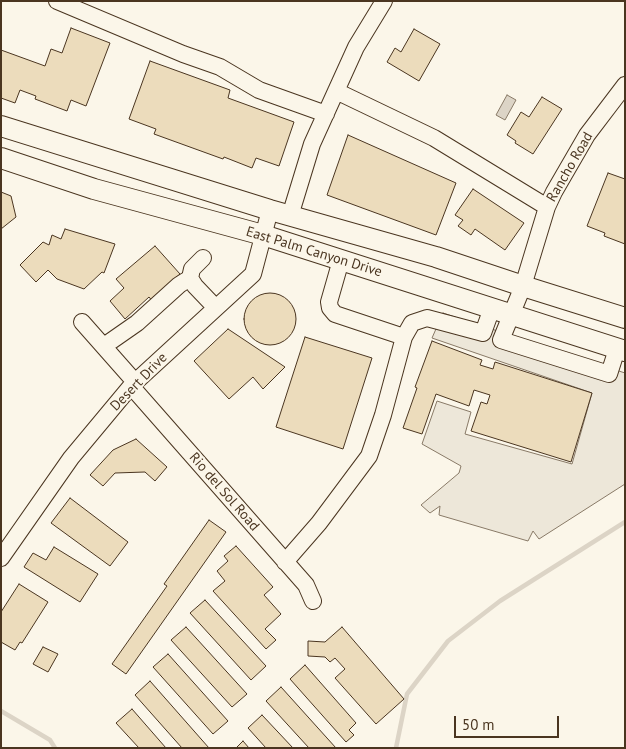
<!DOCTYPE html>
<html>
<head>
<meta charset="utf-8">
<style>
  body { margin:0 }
  #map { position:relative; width:626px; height:749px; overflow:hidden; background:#fbf6e9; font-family:"PT Sans",sans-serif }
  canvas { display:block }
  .frame { position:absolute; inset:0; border:2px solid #4a3520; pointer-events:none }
  .scale { position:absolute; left:454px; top:716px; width:105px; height:22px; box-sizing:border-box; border:2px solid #4a3520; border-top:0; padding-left:6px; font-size:15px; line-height:18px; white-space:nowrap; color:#4a3520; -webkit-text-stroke:4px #fbf6e9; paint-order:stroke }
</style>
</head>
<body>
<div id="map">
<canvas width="626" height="749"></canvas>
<div class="frame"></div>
<div class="scale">50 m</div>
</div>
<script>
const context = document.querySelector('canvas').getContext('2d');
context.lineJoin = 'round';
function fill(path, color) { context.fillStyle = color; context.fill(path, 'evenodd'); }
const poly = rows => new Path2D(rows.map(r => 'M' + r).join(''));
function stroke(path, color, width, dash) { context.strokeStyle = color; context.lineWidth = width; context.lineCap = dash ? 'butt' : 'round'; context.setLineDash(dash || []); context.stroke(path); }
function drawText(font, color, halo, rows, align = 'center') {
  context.font = font + ' "PT Sans",sans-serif'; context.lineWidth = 4; context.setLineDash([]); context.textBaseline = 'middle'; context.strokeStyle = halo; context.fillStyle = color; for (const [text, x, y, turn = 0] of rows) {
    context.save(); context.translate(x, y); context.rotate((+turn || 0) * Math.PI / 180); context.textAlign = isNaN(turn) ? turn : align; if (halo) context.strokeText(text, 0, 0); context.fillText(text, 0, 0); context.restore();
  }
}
const parking = poly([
  [443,313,625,373,625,484,539,539,533,531,528,541,439,515,440,506,430,513,421,505,459,473,461,466,422,444,437,401,471,412,465,434,572,464,592,393,432,338,443,313]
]);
fill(parking, '#ede7d9');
stroke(parking, '#887966', 1);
const water = poly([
  [507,95,516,100,505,120,496,115,507,95]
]);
fill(water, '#dcd4c6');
stroke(water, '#887966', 1);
stroke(poly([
  [1,711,50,740,55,748],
  [396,748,407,694,448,641,500,601,625,522]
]), '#dcd4c6', 4.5);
const building = poly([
  [71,28,110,43,86,106,71,100,67,111,35,99,36,96,20,90,15,103,1,98,1,50,45,66,51,49,62,53,71,28],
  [414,29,440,44,419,81,387,62,395,48,401,52,414,29],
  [150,61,230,90,228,98,294,122,279,166,256,158,252,168,224,157,223,159,154,134,156,129,129,119,150,61],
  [542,97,562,109,533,154,515,143,516,141,507,135,521,112,529,117,542,97],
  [348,135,456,183,436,235,327,195,348,135],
  [608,173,625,179,625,244,604,236,605,233,587,226,608,173],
  [473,189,524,223,505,250,475,229,471,235,458,226,463,220,455,215,473,189],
  [1,192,11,196,16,217,1,229,1,192],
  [65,229,115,244,104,273,102,272,84,289,57,279,48,270,36,282,20,265,43,242,49,245,52,235,61,239,65,229],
  [155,246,180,274,163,289,154,303,149,297,125,319,110,301,124,288,116,279,155,246],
  '244 319a26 26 0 1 1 52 0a26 26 0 1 1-52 0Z',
  [228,329,285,367,263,389,253,377,229,399,194,361,228,329],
  [305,337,372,358,343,449,276,427,305,337],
  [432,341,482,360,480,365,493,369,495,362,592,393,571,462,471,431,481,402,487,404,490,395,474,390,469,406,436,394,422,434,403,428,417,388,415,387,432,341],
  [136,439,167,467,155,481,145,472,115,473,103,486,90,475,113,450,136,439],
  [70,498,128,542,110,566,51,523,70,498],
  [209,520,226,532,126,674,112,664,167,586,164,584,209,520],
  [236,546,273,587,264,595,281,614,265,629,276,640,266,649,213,591,225,581,217,571,228,561,224,556,236,546],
  [54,547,98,574,80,602,24,567,33,553,46,560,54,547],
  [19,584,48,602,22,643,20,642,15,650,1,642,1,612,19,584],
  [205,600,266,666,251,680,190,613,205,600],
  [186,627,247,694,232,707,171,640,186,627],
  [342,627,404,699,376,724,335,678,345,669,335,658,330,662,325,657,308,656,308,641,325,642,342,627],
  [43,647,58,654,48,672,33,664,43,647],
  [168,654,228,721,213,734,153,667,168,654],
  [305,665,356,723,349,730,354,735,346,742,290,679,305,665],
  [150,681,209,748,182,748,135,695,150,681],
  [281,687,336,748,309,748,266,701,281,687],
  [132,709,166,748,139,748,116,723,132,709],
  [262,715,293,748,266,748,248,728,262,715],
  [243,741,249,748,236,748,243,741]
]);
fill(building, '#ecdcbc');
stroke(building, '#4a3520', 1);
const minor = poly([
  [57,1,183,54,220,67,259,90,326,114],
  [336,91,434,138,547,207],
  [290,216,312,144,356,47,384,1],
  [203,258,192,269,190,278,195,286,216,308],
  [341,260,329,302,330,308,335,314,404,337],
  [82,322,135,382],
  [104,346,137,323,179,285,190,278],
  [617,349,609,374,501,340,523,286,547,207,554,192,587,135,625,85],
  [131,386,306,585,313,601],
  [1,558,71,458,131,386,253,274,270,210],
  [285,562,319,523,369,456,383,415,404,337,412,323,427,318,483,333,492,308]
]);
const major = poly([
  [1,126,270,210,436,257,523,286,625,318],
  [1,158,94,189,263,235,625,351]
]);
stroke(minor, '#4a3520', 18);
stroke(major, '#4a3520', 22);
stroke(minor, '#fbf6e9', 16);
stroke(major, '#fbf6e9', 20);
drawText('14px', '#4a3520', '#fbf6e9', [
  ["Rancho Road",570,167,-60],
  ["East Palm Canyon Drive",314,252,17],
  ["Desert Drive",139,382,-46],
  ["Rio del Sol Road",224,492,49]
]);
</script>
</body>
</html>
